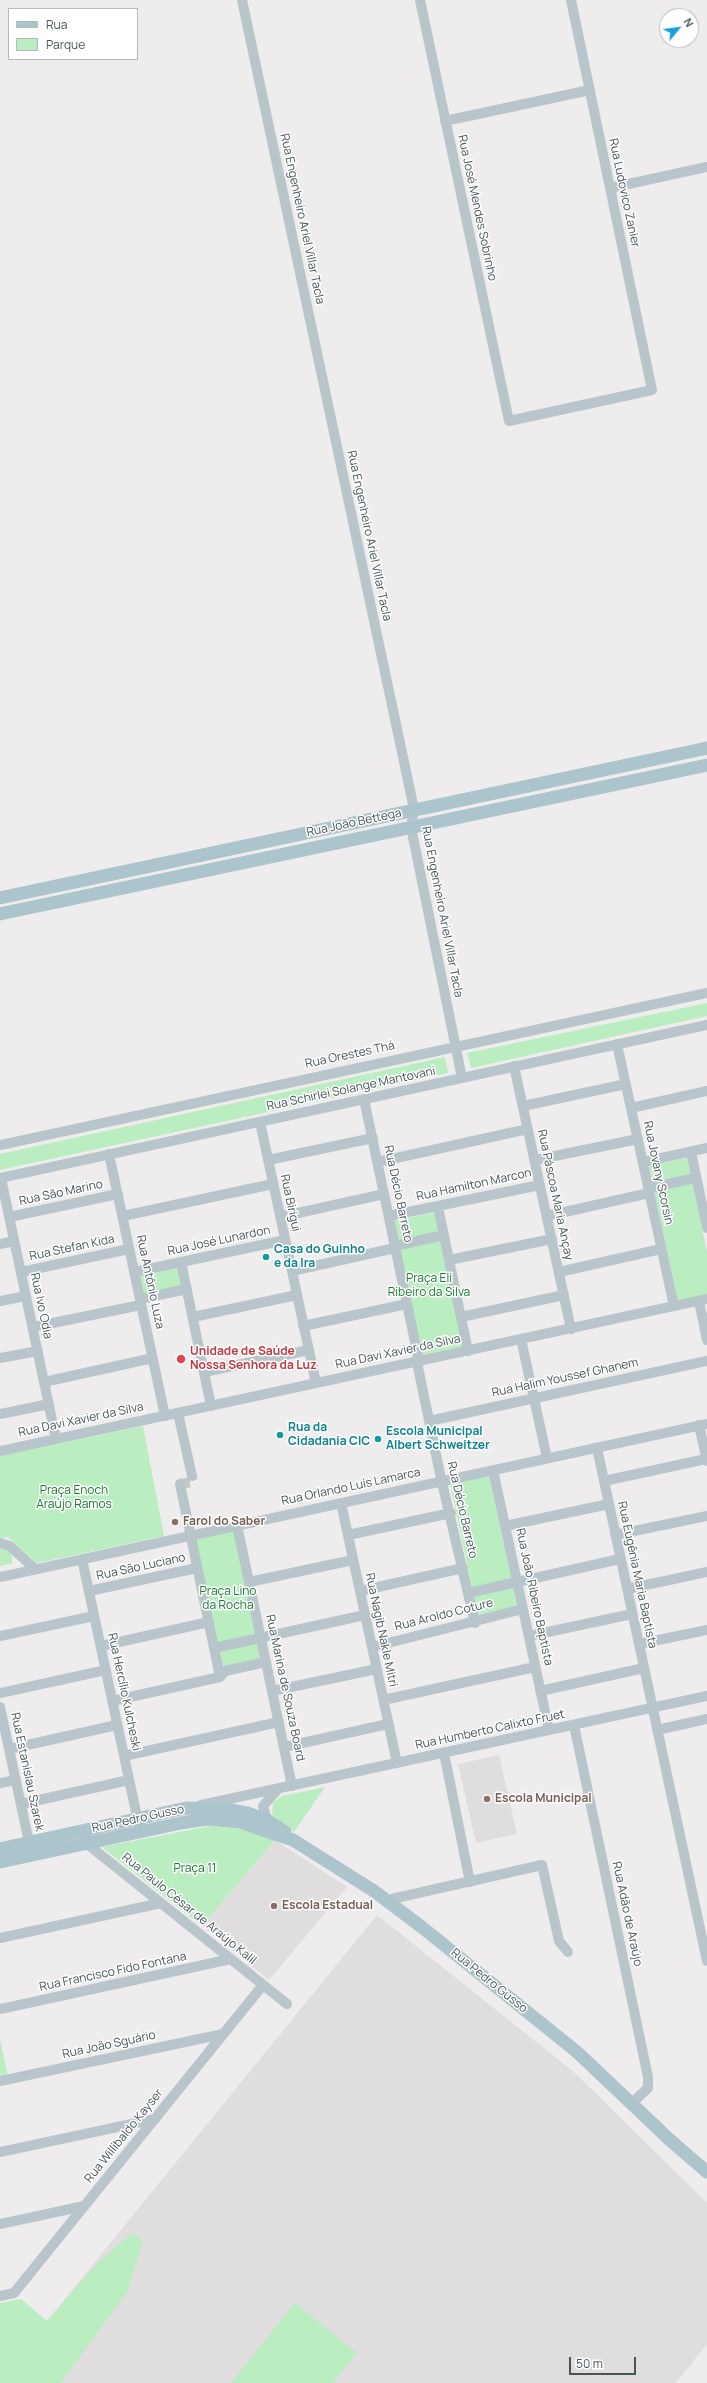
<!DOCTYPE html>
<html>
<head>
<meta charset="utf-8">
<style>
  body { margin:0 }
  #map { position:relative; width:707px; height:2383px; overflow:hidden; background:#efeced; font-family:Manrope,sans-serif }
  canvas { display:block }
  .legend { position:absolute; left:8px; top:8px; width:130px; height:52px; box-sizing:border-box; background:#fff; border:1px solid #b5bbbd; margin:0; padding:5px 7px; list-style:none; font-size:12px; color:#45555a }
  .legend li { display:flex; align-items:center; gap:8px; height:20px }
  .legend b { width:20px; border:1px solid #b5bbbd }
  .north { position:absolute; left:659px; top:8px; width:40px; height:40px; box-sizing:border-box; background:#fff; border:1px solid #b5bbbd; border-radius:50%; rotate:61deg; font-size:11px; font-weight:700; line-height:16px; text-align:center; color:#45555a }
  .north::after { content:''; display:block; margin:auto; width:14px; height:18px; background:#199edd; clip-path:polygon(50% 0,100% 100%,50% 72%,0 100%) }
  .scale { position:absolute; left:569px; top:2357px; width:67px; height:18px; box-sizing:border-box; border:2px solid #45555a; border-top:0; padding-left:5px; font-size:12px; line-height:14px; white-space:nowrap; color:#45555a; -webkit-text-stroke:3px #fff; paint-order:stroke }
</style>
</head>
<body>
<div id="map">
<canvas width="707" height="2383"></canvas>
<ul class="legend">
<li><b style="height:5px;background:#acc4cc"></b>Rua</li>
<li><b style="height:11px;background:#baeec1"></b>Parque</li>
</ul>
<div class="north">N</div>
<div class="scale">50 m</div>
</div>
<script>
const context = document.querySelector('canvas').getContext('2d');
context.lineJoin = 'round';
function fill(path, color) { context.fillStyle = color; context.fill(path, 'evenodd'); }
const poly = rows => new Path2D(rows.map(r => 'M' + r).join(''));
function stroke(path, color, width, dash) { context.strokeStyle = color; context.lineWidth = width; context.lineCap = dash ? 'butt' : 'round'; context.setLineDash(dash || []); context.stroke(path); }
function drawText(font, color, halo, rows, align = 'center') {
  context.font = font + ' Manrope,sans-serif'; context.lineWidth = 3; context.setLineDash([]); context.textBaseline = 'middle'; context.strokeStyle = halo; context.fillStyle = color; for (const [text, x, y, turn = 0] of rows) {
    context.save(); context.translate(x, y); context.rotate((+turn || 0) * Math.PI / 180); context.textAlign = isNaN(turn) ? turn : align; if (halo) context.strokeText(text, 0, 0); context.fillText(text, 0, 0); context.restore();
  }
}
fill(poly([
  [499,1755,517,1834,476,1843,458,1764],
  [275,1840,347,1887,269,1980,202,1926],
  [377,1915,574,2072,707,2203,707,2344,676,2383,0,2383,47,2321]
]), '#e0dddf');
fill(poly([
  [707,1003,707,1016,471,1068,467,1053],
  [445,1057,448,1073,0,1170,0,1154],
  [687,1158,707,1252,707,1294,678,1301,649,1166],
  [436,1212,464,1346,421,1355,393,1221],
  [179,1268,182,1286,143,1294,139,1276],
  [143,1426,164,1536,37,1563,8,1537,0,1538,0,1456],
  [489,1475,517,1606,478,1615,450,1484],
  [235,1531,262,1659,222,1668,195,1539],
  [5,1548,11,1553,12,1561,12,1563,0,1566,0,1549],
  [325,1787,294,1832,272,1814,273,1803,282,1796],
  [210,1826,234,1828,256,1832,275,1840,202,1926,102,1847],
  [0,2039,8,2076,0,2077],
  [132,2233,143,2240,129,2289,61,2383,0,2383,0,2303,21,2299,47,2321,94,2267],
  [295,2303,357,2353,333,2383,231,2383]
]), '#baeec1');
stroke(poly([
  [180,1484,193,1482,192,1476]
]), '#c4c6c8', 10, [10, 5]);
stroke(poly([
  [242,0,410,790,414,810,411,827,413,837,462,1078],
  [420,0,509,421,652,390,571,0],
  [445,121,590,90],
  [610,188,707,167],
  [617,1044,674,1306],
  [514,1066,571,1329],
  [364,1099,419,1361,418,1367,440,1474,475,1623],
  [523,1106,626,1084],
  [631,1108,707,1091],
  [260,1122,316,1383],
  [0,1145,707,993],
  [691,1152,707,1228],
  [109,1154,165,1416],
  [268,1160,373,1138],
  [535,1160,638,1139],
  [378,1162,528,1129],
  [643,1162,707,1148],
  [0,1178,707,1025],
  [1,1178,56,1439],
  [648,1188,696,1178],
  [438,1207,468,1351],
  [123,1216,273,1184],
  [389,1216,540,1185],
  [547,1216,649,1193],
  [9,1217,118,1194],
  [280,1217,384,1194],
  [0,1244,14,1241],
  [395,1246,444,1235],
  [449,1260,552,1239],
  [181,1262,211,1406],
  [292,1271,395,1248],
  [21,1272,129,1249],
  [134,1272,285,1240],
  [559,1272,661,1249],
  [140,1299,187,1289],
  [0,1301,26,1296],
  [699,1301,707,1340],
  [193,1317,297,1295],
  [461,1317,564,1295],
  [303,1326,407,1304],
  [33,1327,141,1305],
  [521,1339,547,1458],
  [0,1358,38,1351],
  [204,1372,309,1350],
  [44,1382,153,1358],
  [178,1413,192,1476],
  [0,1414,49,1404],
  [429,1421,707,1361],
  [699,1425,707,1461],
  [597,1448,707,1961],
  [0,1451,707,1299],
  [493,1470,549,1730],
  [604,1481,706,1459],
  [180,1484,220,1677],
  [341,1503,397,1763],
  [237,1525,292,1786],
  [505,1526,609,1504],
  [348,1535,451,1513],
  [615,1535,707,1516],
  [0,1543,10,1546,35,1569],
  [82,1559,139,1826],
  [0,1577,707,1424],
  [249,1582,353,1560],
  [627,1589,707,1572],
  [89,1591,197,1568],
  [360,1591,463,1568],
  [468,1593,620,1559],
  [0,1636,94,1616],
  [529,1636,632,1614],
  [639,1644,707,1630],
  [101,1646,209,1622],
  [372,1647,523,1609],
  [214,1648,365,1615],
  [272,1691,377,1669],
  [540,1691,644,1668],
  [0,1693,106,1670],
  [383,1700,535,1667],
  [112,1701,220,1677,225,1671,266,1662],
  [0,1707,29,1842],
  [574,1725,648,2077,648,2088,632,2103],
  [657,1730,707,1719],
  [284,1747,388,1724],
  [9,1749,117,1725],
  [444,1753,470,1882],
  [124,1756,279,1722],
  [0,1783,16,1780],
  [21,1804,129,1780],
  [201,1805,707,1696],
  [267,1820,263,1806,278,1789],
  [85,1838,86,1843,287,2004],
  [387,1900,542,1865,559,1941,568,1952],
  [0,1938,161,1903],
  [0,2009,231,1959],
  [0,2081,223,2034],
  [0,2152,155,2119],
  [0,2224,84,2206],
  [0,2296,14,2293,263,1985]
]), '#b8c5ca', 10);
stroke(poly([
  [0,898,707,748],
  [0,914,707,765],
  [0,1849,186,1808,225,1809,247,1813,267,1820,285,1832],
  [0,1862,181,1823,207,1819,240,1822,293,1840,374,1891,423,1928,577,2052,671,2141,707,2172]
]), '#acc4cc', 13);
for (const [x, y, r, color] of [
  [266,1257,4,"#0f9aa8"],
  [181,1359,5,"#e0444e"],
  [280,1435,4,"#0f9aa8"],
  [378,1439,4,"#0f9aa8"],
  [175,1522,4,"#8d6e63"],
  [487,1799,4,"#8d6e63"],
  [274,1906,4,"#8d6e63"]
]) { const dot = new Path2D(); dot.arc(x, y, r, 0, 2 * Math.PI); context.fillStyle = color; context.fill(dot); stroke(dot, '#fff', 1.5); }
drawText('12px', '#45555a', '#fff', [
  ["Rua Ludovico Zanier",624,193,78],
  ["Rua José Mendes Sobrinho",477,208,78],
  ["Rua Engenheiro Ariel Villar Tacla",302,219,78],
  ["Rua Engenheiro Ariel Villar Tacla",369,536,78],
  ["Rua João Bettega",354,823,-12],
  ["Rua Engenheiro Ariel Villar Tacla",442,912,79],
  ["Rua Orestes Thá",350,1055,-12],
  ["Rua Schirlei Solange Mantovani",351,1089,-12],
  ["Rua Jovany Scorsin",658,1173,78],
  ["Rua Hamilton Marcon",474,1185,-12],
  ["Rua São Marino",61,1193,-12],
  ["Rua Décio Barreto",398,1194,78],
  ["Rua Páscoa Maria Ançay",555,1195,78],
  ["Rua Birigui",290,1203,78],
  ["Rua José Lunardon",219,1241,-12],
  ["Rua Stefan Kida",72,1248,-12],
  ["Rua Antônio Luza",150,1282,78],
  ["Rua Ivo Odia",41,1306,78],
  ["Rua Davi Xavier da Silva",398,1352,-12],
  ["Rua Halim Youssef Ghanem",565,1378,-12],
  ["Rua Davi Xavier da Silva",81,1420,-12],
  ["Rua Orlando Luís Lamarca",351,1487,-12],
  ["Rua Décio Barreto",462,1510,77],
  ["Rua São Luciano",141,1567,-12],
  ["Rua Eugênia Maria Baptista",637,1575,78],
  ["Rua João Ribeiro Baptista",534,1597,78],
  ["Rua Aroldo Coture",444,1615,-14],
  ["Rua Nagib Nakle Mitri",381,1630,78],
  ["Rua Marina de Souza Board",285,1688,78],
  ["Rua Hercílio Kulcheski",124,1692,78],
  ["Rua Humberto Calixto Fruet",490,1730,-12],
  ["Rua Estanislau Szarek",27,1772,78],
  ["Rua Pedro Gusso",138,1819,-12],
  ["Rua Paulo César de Araújo Kalil",189,1909,39],
  ["Rua Adão de Araújo",627,1914,78],
  ["Rua Francisco Fido Fontana",113,1972,-12],
  ["Rua Pedro Gusso",489,1981,39],
  ["Rua João Sguário",109,2045,-12],
  ["Rua Willibaldo Kayser",124,2136,-51]
]);
drawText('bold 12px', '#0d838f', '#fff', [
  ["Casa do Guinho",274,1250],
  ["e da Ira",274,1264],
  ["Rua da",288,1428],
  ["Cidadania CIC",288,1442],
  ["Escola Municipal",386,1432],
  ["Albert Schweitzer",386,1446]
], 'left');
drawText('12px', '#167a30', '#fff', [
  ["Praça Eli",429,1279],
  ["Ribeiro da Silva",429,1293],
  ["Praça Enoch",74,1491],
  ["Araújo Ramos",74,1505],
  ["Praça Lino",228,1592],
  ["da Rocha",228,1606],
  ["Praça 11",195,1869]
]);
drawText('bold 12px', '#be3a42', '#fff', [
  ["Unidade de Saúde",190,1352],
  ["Nossa Senhora da Luz",190,1366]
], 'left');
drawText('bold 12px', '#785e54', '#fff', [
  ["Farol do Saber",183,1522],
  ["Escola Municipal",495,1799],
  ["Escola Estadual",282,1906]
], 'left');
</script>
</body>
</html>
